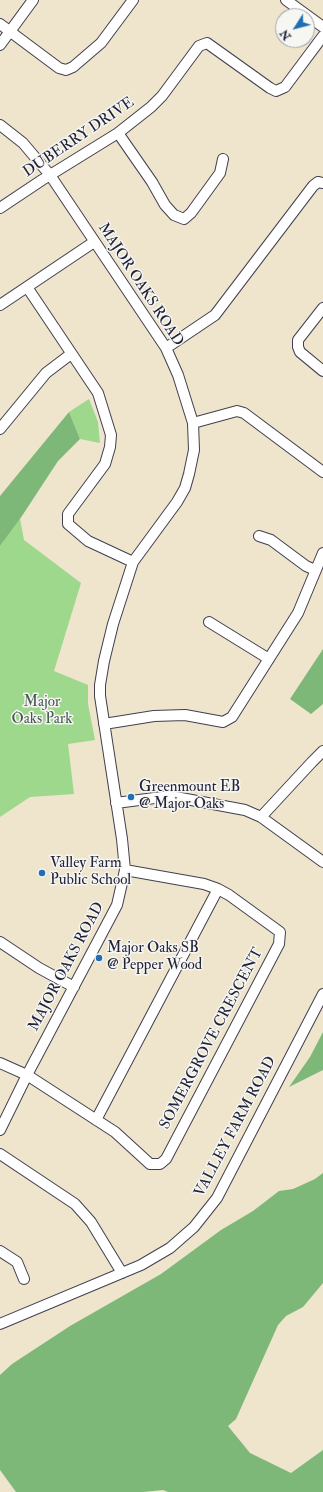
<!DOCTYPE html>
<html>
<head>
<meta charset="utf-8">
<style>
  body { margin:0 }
  #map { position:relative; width:323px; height:1492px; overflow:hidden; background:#eee5cc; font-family:"IM FELL Double Pica",serif }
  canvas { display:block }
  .north { position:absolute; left:275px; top:8px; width:40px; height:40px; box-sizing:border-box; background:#f6f6f2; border:1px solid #a1a1a9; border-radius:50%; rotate:234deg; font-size:11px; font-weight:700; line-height:16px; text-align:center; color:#22223b }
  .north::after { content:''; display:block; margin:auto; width:14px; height:18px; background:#1f6fb2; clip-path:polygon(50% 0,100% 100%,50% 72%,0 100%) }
</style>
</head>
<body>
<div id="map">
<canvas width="323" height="1492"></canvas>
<div class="north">N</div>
</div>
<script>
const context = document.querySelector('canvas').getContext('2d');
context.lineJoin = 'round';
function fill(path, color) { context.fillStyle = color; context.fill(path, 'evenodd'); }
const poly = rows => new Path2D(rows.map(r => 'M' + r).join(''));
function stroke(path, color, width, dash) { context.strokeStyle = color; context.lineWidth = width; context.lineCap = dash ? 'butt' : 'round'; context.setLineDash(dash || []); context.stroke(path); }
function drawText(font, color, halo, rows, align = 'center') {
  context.font = font + ' "IM FELL Double Pica",serif'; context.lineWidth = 3; context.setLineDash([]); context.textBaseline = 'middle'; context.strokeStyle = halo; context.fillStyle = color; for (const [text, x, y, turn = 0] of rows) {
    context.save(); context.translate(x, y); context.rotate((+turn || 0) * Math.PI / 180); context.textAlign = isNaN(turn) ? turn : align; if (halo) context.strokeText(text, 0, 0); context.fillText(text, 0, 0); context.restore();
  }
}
fill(poly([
  [89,399,98,422,100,443,80,439,69,412],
  [20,519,24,540,81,583,54,671,88,685,88,704,95,740,68,744,74,794,30,797,0,817,0,546]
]), '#9dd88c');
fill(poly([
  [69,412,80,439,58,461,20,519,0,546,0,496],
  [323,649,323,704,311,714,290,699],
  [323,1032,323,1070,289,1087,310,1057],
  [323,1173,323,1283,303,1307,286,1316,278,1325,236,1419,228,1426,250,1453,291,1473,323,1450,323,1492,168,1492,163,1490,143,1492,16,1492,0,1470,0,1375,12,1364,70,1326,161,1274,221,1230,253,1211,279,1191,293,1189,315,1179]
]), '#7eb878');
const minor = poly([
  [286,0,323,27],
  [0,24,59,68,66,70,73,67,101,43,133,0],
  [0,45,33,0],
  [0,125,23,143,50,175,166,348,178,375,193,423,194,450,189,474,185,488,177,502,133,562,113,624,104,661,100,685,100,696,122,839,125,870,117,905,27,1075,0,1130],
  [118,133,152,182,165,205,174,215,184,219,191,213,220,173,223,159],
  [0,208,42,180,118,133,151,107,162,96,199,46,207,43,270,88,276,91,285,87,323,36],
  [27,287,98,393,111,435,110,447,105,464,68,514,68,524,88,541,133,562],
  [0,305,94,242],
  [323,308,298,340,298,347,300,352,323,371],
  [166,348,215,315,313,186,318,182,323,183],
  [193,423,237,411,244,413,323,472],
  [0,429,46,373,71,354],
  [259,536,271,540,306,566,315,570],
  [209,622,269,659],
  [104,724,154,716,185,715,223,722,232,717,298,613,323,553],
  [116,803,170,796,245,810,261,817,323,862],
  [261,817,312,762,323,751],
  [0,942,39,968,74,987],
  [0,1063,27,1075,115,1132,150,1164,160,1164,166,1159,279,944,280,932,229,895,218,889,204,884,125,870],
  [96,1120,218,889],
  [0,1154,75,1204,91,1222,122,1273],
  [0,1251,17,1262,24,1279],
  [0,1324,141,1265,170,1248,194,1227,217,1198,323,994]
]);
stroke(minor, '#413f51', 12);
stroke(minor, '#fff', 10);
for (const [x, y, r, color] of [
  [131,797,4,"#1f6fb2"],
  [42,873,4,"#1f6fb2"],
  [99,958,4,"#1f6fb2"]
]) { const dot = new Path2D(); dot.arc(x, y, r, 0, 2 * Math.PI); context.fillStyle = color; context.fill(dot); stroke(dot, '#f6f6f2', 1.5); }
drawText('15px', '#22223b', '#f6f6f2', [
  ["DUBERRY DRIVE",79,138,-34],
  ["MAJOR OAKS ROAD",140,285,57],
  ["MAJOR OAKS ROAD",67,967,-62],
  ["SOMERGROVE CRESCENT",212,1039,-62],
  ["VALLEY FARM ROAD",236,1127,-62]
]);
drawText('15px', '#475953', '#f6f6f2', [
  ["Major",42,703],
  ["Oaks Park",42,720]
]);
drawText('15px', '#22223b', '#f6f6f2', [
  ["Greenmount EB",139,788],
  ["@ Major Oaks",139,805],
  ["Valley Farm",50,864],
  ["Public School",50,881],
  ["Major Oaks SB",107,949],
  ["@ Pepper Wood",107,966]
], 'left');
</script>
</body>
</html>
